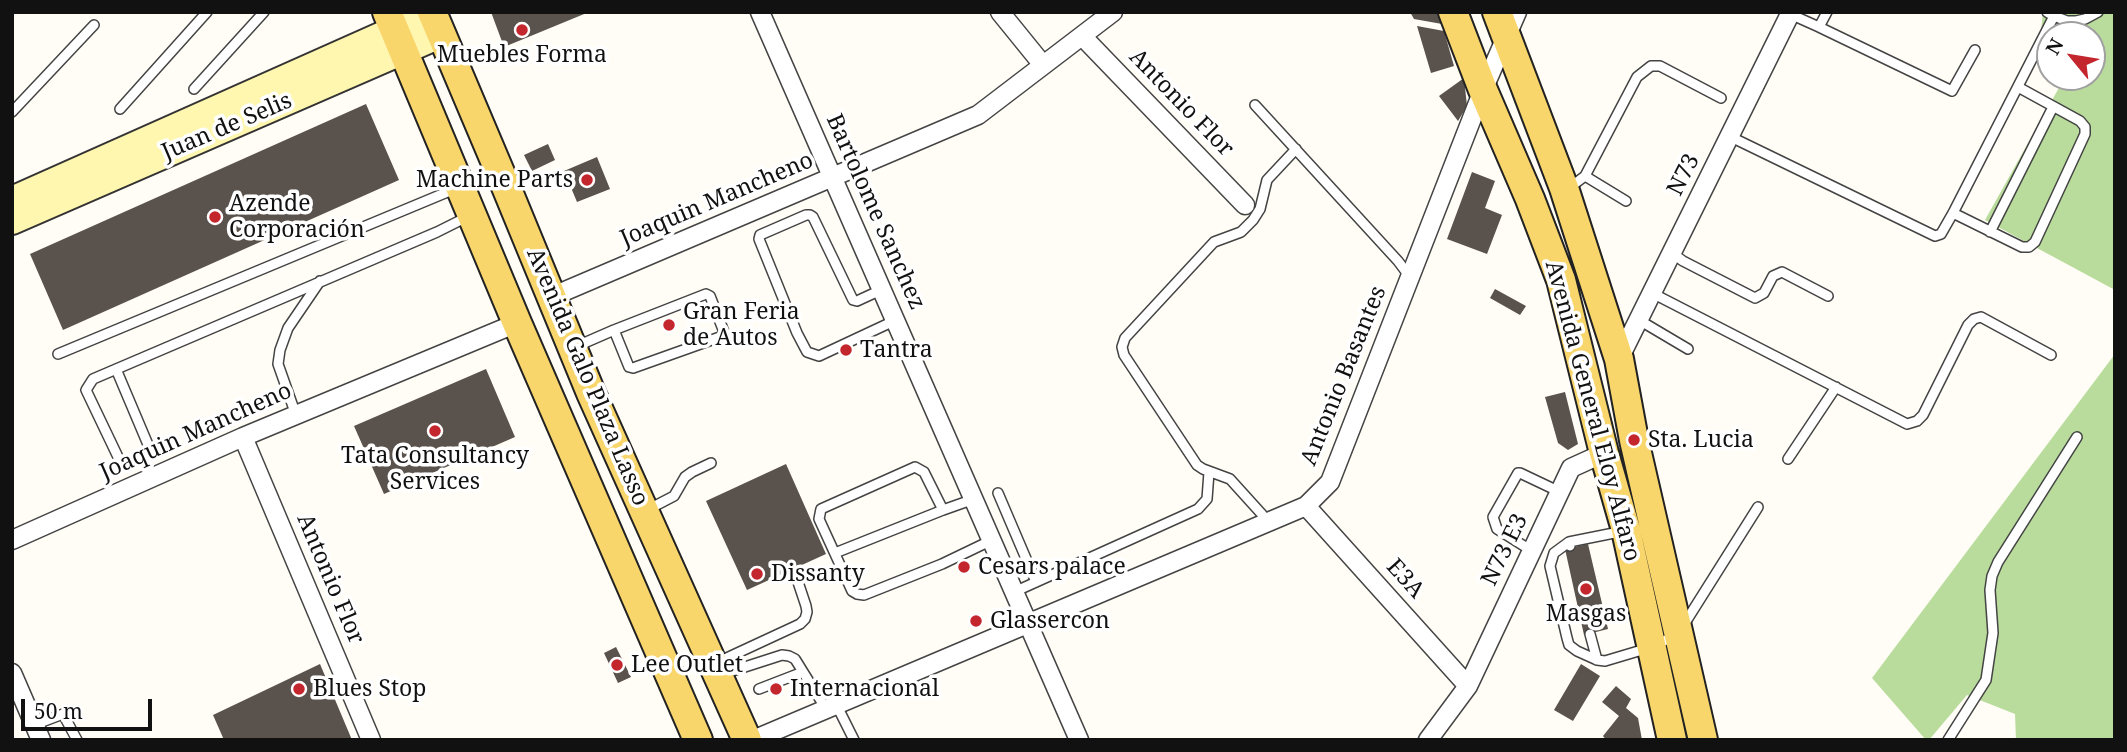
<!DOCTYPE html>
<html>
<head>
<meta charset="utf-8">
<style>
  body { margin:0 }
  #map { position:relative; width:2127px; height:752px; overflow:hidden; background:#fffdf5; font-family:"Noto Serif",serif }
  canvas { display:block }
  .frame { position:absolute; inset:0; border:14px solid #111; pointer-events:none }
  .north { position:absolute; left:2036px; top:21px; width:70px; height:70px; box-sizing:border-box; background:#fff; border:2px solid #a0a0a0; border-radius:50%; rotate:300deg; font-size:19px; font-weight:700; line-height:28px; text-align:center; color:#111 }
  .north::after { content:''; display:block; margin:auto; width:24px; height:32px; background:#c4262e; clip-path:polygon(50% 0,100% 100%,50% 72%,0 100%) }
  .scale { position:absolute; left:21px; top:699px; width:131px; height:32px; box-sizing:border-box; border:4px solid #111; border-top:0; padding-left:9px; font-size:21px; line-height:24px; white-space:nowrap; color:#111; -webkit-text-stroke:5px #fff; paint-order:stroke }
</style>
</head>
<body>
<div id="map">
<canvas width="2127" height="752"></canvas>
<div class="frame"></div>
<div class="north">N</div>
<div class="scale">50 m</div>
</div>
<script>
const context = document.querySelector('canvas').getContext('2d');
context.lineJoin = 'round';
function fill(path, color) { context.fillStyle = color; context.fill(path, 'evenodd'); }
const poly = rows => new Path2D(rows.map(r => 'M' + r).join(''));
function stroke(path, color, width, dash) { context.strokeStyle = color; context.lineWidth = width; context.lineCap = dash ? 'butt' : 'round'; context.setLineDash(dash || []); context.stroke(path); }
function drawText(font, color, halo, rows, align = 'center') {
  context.font = font + ' "Noto Serif",serif'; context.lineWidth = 7; context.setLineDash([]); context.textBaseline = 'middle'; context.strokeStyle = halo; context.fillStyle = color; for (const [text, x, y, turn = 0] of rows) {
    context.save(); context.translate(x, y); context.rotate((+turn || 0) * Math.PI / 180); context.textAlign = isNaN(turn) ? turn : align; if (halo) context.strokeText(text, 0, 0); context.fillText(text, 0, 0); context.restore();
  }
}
fill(poly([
  [2043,12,2115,12,2115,290,1985,220,2065,77,2092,77,2092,35,2050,35,2050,48,2039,51],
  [2115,354,2115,740,2016,740,2015,714,1967,695,1929,740,1926,740,1872,678]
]), '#b9dc9c');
fill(poly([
  [491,12,589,12,504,47],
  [1410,12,1439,12,1442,24,1414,19],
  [1417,26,1444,31,1454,66,1431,73],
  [1464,78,1467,106,1458,121,1439,96],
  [366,104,399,180,63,330,30,254],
  [548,144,555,160,532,171,524,155],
  [597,157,610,189,577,202,564,171],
  [1472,172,1495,181,1485,208,1502,215,1487,254,1447,239],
  [1495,289,1526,306,1520,315,1490,298],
  [486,369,515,437,384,494,354,426],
  [1565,392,1578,444,1568,450,1558,443,1545,397],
  [786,464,826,554,747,590,706,501],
  [1588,544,1608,629,1584,635,1565,549],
  [616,647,631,677,618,683,604,653],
  [320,664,352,740,224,740,213,715],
  [1581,664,1600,676,1573,721,1554,710],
  [1616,686,1631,699,1626,708,1638,718,1642,740,1606,740,1603,736,1619,716,1602,702]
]), '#5a524d');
const service = poly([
  [1790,14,1819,27,1827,12],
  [2054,16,2067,21,2076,21,2085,19,2098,12],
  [1819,27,1952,91,1975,50],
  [194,89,264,12],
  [1255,105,1398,261,1410,277],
  [120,109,207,12],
  [12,112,94,25],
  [1731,137,1935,236,1941,234,1953,213,2054,16,2047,12],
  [1585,176,1626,201],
  [1566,187,1573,185,1585,176,1637,77,1651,66,1660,66,1721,98],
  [1953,213,2022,247,2029,247,2035,242,2085,134,2085,127,2080,121,2018,87],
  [1990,232,2053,107],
  [1672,253,1683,261,1755,298,1764,293,1773,276,1782,272,1828,296],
  [883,289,857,301,853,300,813,217,810,215,806,215,760,235,759,239,797,333,807,352,819,356,896,320],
  [1652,293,1907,424,1917,421,1923,415,1968,325,1974,319,1981,317,2051,355],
  [1639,320,1688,349],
  [575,347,614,330,706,294,710,296,724,332,720,337,633,368,629,367,614,330],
  [58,354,457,188],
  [116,369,149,447],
  [296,415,278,364,280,350,288,328,320,281],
  [118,457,86,390,93,379,437,232,467,217],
  [1788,459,1836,387],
  [998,493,1036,582],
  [974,499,943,510,924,472,915,467,821,509,819,519,852,591,857,594,864,595,942,564,992,540],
  [649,509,674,496,685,477,692,472,711,463],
  [1268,521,1230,479,1203,469,1197,465,1124,355,1122,347,1125,338,1214,242,1241,232,1253,220,1260,209,1267,180,1296,149],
  [1569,542,1554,553,1550,566,1567,638,1569,645,1577,651,1597,660],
  [1570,546,1569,542,1624,531],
  [1532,551,1497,529,1493,517,1518,473,1520,473,1560,492],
  [835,553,943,510],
  [1014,592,1198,509,1207,499,1209,472],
  [1590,634,1597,660,1605,661,1652,647,1678,634,1758,507],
  [718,662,800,624,805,619,807,612,806,606,796,576],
  [723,674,782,655,789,656,795,659,826,709],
  [759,689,803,672],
  [836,704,854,740],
  [34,725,63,714,77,740],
  [1948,740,1986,680,1993,633,1990,590,1992,576,1998,562,2077,437]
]);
const minor = poly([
  [760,12,1079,740],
  [1000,12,1043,65],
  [1082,36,1245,205],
  [551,297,978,115,1113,12],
  [1619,359,1791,12],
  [243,437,371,740],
  [1306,506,1468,686],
  [12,540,243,437,517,323],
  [12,673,41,740],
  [753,740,1306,506,1330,482,1483,90,1517,12],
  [1428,740,1468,686,1571,468,1604,453]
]);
const secondary = poly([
  [12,200,432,13],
  [12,221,442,34]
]);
const primary = poly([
  [387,12,517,323,698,740],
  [432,12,507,189,591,393,747,740],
  [1453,12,1483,90,1530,199,1561,280,1604,453,1626,530,1672,740],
  [1497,12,1564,188,1619,359,1634,440,1703,740]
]);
stroke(service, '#444', 12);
stroke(minor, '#444', 21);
stroke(secondary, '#333', 30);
stroke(primary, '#222', 32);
stroke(service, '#fff', 9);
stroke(minor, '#fff', 18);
stroke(secondary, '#fff6b0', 26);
stroke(primary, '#f9d66b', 28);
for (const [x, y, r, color] of [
  [522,30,7,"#c4262e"],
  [587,180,7,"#c4262e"],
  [215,217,7,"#c4262e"],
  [669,325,7,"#c4262e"],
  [846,350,7,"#c4262e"],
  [435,431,7,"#c4262e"],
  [1634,440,7,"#c4262e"],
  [964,567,7,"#c4262e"],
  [757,574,7,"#c4262e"],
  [1586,589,7,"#c4262e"],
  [976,621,7,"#c4262e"],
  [617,665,7,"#c4262e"],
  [299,689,7,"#c4262e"],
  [776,689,7,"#c4262e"]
]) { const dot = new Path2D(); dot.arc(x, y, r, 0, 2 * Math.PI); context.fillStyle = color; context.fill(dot); stroke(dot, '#fff', 2.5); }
drawText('23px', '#111', '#fff', [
  ["Muebles Forma",522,55,"center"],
  ["Machine Parts",573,180,"right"],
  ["Azende",229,204],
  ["Corporación",229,230],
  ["Gran Feria",683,312],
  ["de Autos",683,338],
  ["Tantra",860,350],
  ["Sta. Lucia",1648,440],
  ["Tata Consultancy",435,456,"center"],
  ["Services",435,482,"center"],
  ["Cesars palace",978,567],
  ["Dissanty",771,574],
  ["Masgas",1586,614,"center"],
  ["Glassercon",990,621],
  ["Lee Outlet",631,665],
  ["Blues Stop",313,689],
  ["Internacional",790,689]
], 'left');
drawText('23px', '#111', '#fff', [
  ["Antonio Flor",1181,103,46],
  ["Juan de Selis",227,127,-23],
  ["N73",1684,175,-63],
  ["Joaquin Mancheno",717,200,-23],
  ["Bartolome Sanchez",875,212,66],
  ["Antonio Basantes",1344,376,-68],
  ["Avenida Galo Plaza Lasso",587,377,67],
  ["Avenida General Eloy Alfaro",1592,411,75],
  ["Joaquin Mancheno",196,432,-24],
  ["N73 E3",1505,550,-64],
  ["Antonio Flor",330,579,67],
  ["E3A",1405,579,48]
]);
</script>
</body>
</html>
